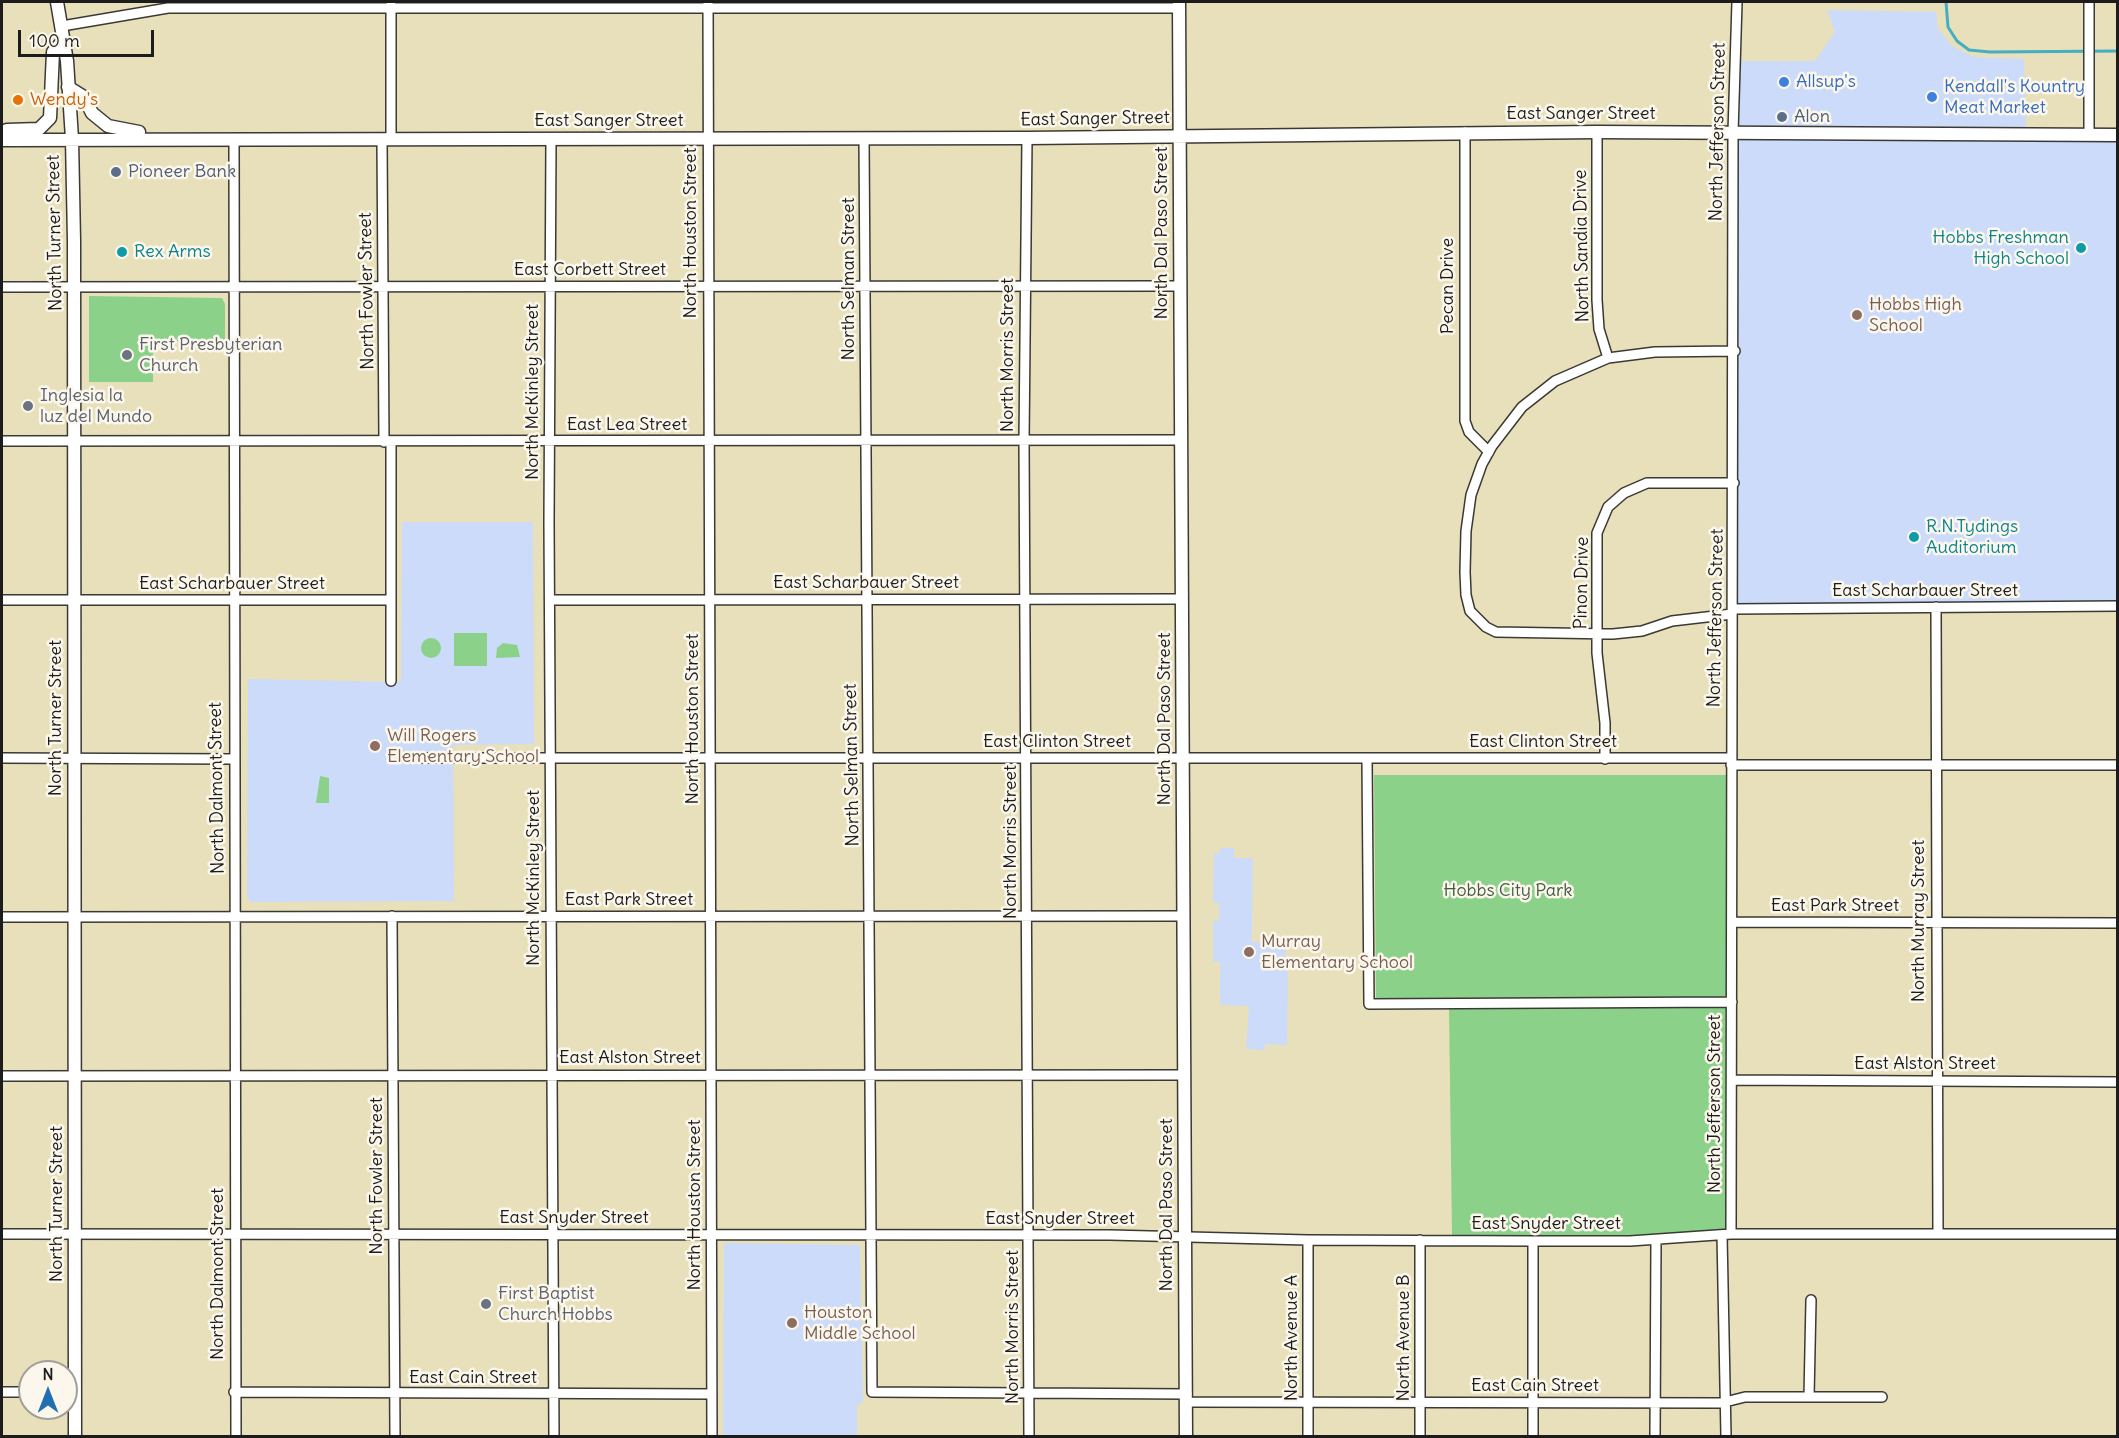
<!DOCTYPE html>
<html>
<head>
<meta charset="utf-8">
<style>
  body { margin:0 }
  #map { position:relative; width:2119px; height:1438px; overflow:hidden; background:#e8e0bb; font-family:Delius,sans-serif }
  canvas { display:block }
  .frame { position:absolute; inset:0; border:3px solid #1c1c1c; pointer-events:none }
  .north { position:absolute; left:18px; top:1360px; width:60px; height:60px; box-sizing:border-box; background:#fbf7ec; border:2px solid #a29f99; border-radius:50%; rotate:0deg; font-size:16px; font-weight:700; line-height:24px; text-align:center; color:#1c1c1c }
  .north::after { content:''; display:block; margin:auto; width:21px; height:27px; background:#1f6fb2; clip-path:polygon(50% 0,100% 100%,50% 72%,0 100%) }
  .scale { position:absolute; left:18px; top:30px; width:136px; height:27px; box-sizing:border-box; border:3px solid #1c1c1c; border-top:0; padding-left:8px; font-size:18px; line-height:21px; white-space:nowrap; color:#1c1c1c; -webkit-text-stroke:4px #fbf7ec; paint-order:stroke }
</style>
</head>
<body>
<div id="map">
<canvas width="2119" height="1438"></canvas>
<div class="frame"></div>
<div class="north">N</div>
<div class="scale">100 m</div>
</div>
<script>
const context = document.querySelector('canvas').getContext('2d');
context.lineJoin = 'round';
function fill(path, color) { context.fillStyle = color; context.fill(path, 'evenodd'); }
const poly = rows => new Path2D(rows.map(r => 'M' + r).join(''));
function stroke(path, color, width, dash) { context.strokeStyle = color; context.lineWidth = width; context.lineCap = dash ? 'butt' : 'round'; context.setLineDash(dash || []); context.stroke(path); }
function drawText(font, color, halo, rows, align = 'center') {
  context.font = font + ' Delius,sans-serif'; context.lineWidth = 5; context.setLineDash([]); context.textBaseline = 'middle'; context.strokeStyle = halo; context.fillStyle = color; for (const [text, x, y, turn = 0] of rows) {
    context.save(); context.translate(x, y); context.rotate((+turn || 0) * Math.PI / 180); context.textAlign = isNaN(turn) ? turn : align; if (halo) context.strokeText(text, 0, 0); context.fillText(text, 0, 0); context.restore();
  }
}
fill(poly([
  [1827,10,1936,12,1938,29,1952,46,1974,57,2024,59,2026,135,2117,135,2117,607,1733,609,1735,61,1815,61,1835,32],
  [402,522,533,522,534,744,453,745,454,901,251,902,247,897,248,679,401,682],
  [1220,848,1234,848,1234,858,1253,858,1252,942,1286,943,1285,961,1288,961,1287,1045,1265,1044,1265,1050,1246,1049,1249,1006,1220,1005,1220,962,1213,962,1213,921,1219,921,1219,903,1213,902,1214,853,1220,853],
  [724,1243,860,1245,863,1402,857,1405,857,1436,723,1436]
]), '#cbdbf9');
fill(poly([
  [89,296,222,298,225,304,225,341,153,341,153,382,89,382],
  [454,633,487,633,487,666,454,666],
  '421 648a10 10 0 1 1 20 0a10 10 0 1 1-20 0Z',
  [503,643,517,645,520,657,496,658,497,648],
  [1374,775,1726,775,1732,992,1719,999,1728,999,1729,1231,1620,1236,1452,1235,1449,1008,1376,1001],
  [320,776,329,778,329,803,316,803]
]), '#8bd18a');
stroke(poly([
  [1946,2,1948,27,1957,41,1969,50,1990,52,2118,51]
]), '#44aec3', 3);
const minor = poly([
  [708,2,712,1436],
  [391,4,391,140],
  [62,26,168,8,1179,8],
  [1465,132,1465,421,1469,432,1489,452],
  [1597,132,1597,300,1599,329,1608,358],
  [2089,135,2089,2],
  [864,138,872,1392,1187,1394],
  [1027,138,1024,441,1029,1436],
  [234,139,236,1436],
  [551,139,549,522,554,1436],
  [382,140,384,442],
  [2,287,1179,286],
  [2,441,1181,440],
  [391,442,391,681],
  [2,600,391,600],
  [550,600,1182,599],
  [1936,607,1938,1234],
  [1733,609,2118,606],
  [1732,614,1672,621,1642,631,1613,634,1496,632,1486,627,1470,611,1466,595,1465,572,1466,531,1471,495,1482,464,1492,446,1522,407,1555,381,1608,358,1655,352,1735,351],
  [2,758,233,759],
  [420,758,1731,758],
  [1367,759,1369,1004,1732,1002],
  [1605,759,1605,723,1597,653,1597,533,1608,507,1624,493,1647,483,1734,483],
  [1731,765,2118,765],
  [392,916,395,1436],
  [2,917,1183,916],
  [1732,922,2118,923],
  [2,1076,1185,1075],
  [1732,1080,2118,1082],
  [2,1234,1110,1235,1308,1240,1533,1241,1630,1241,1731,1234,2118,1234],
  [1731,1234,1733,133,1737,2],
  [1722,1235,1726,1436],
  [2,1392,30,1392],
  [234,1392,712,1394],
  [1809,1397,1811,1300],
  [1187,1402,1721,1403,1745,1397,1882,1397],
  [1308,1436,1308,1240],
  [1420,1436,1420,1240],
  [1533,1436,1533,1241],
  [1655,1436,1656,1240]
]);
const major = poly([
  [57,2,67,61,72,139,74,241,75,1436],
  [1179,2,1186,1436],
  [68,87,84,97,92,113,108,126,139,132],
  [2,133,7,130,39,129,50,118,53,52,64,40],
  [2,140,1027,138,1597,132,2118,135]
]);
stroke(minor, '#3b3934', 12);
stroke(major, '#3b3934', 15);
stroke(minor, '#fff', 9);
stroke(major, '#fff', 12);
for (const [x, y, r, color] of [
  [1784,82,6,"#3f7fe0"],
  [1932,97,6,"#3f7fe0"],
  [18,100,6,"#e8710a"],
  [1782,117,6,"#5c6f8a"],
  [116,172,6,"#5c6f8a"],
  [2081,248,6,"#0f9aa8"],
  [122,252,6,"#0f9aa8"],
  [1857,315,6,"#8d6e63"],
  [127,355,6,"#6b7280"],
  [28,406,6,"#6b7280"],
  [1914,537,6,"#0f9aa8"],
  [375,746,6,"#8d6e63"],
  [1249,952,6,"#8d6e63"],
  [486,1304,6,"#6b7280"],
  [792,1323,6,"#8d6e63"]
]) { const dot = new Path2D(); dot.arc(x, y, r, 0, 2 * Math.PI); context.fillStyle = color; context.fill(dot); stroke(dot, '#fbf7ec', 2); }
drawText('18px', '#366cbe', '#fbf7ec', [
  ["Allsup's",1796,82],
  ["Kendall's Kountry",1944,87],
  ["Meat Market",1944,108]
], 'left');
drawText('18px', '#c56008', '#fbf7ec', [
  ["Wendy's",30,100]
], 'left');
drawText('18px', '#1c1c1c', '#fbf7ec', [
  ["East Sanger Street",1581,114],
  ["East Sanger Street",1095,119,-1],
  ["East Sanger Street",609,121],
  ["North Jefferson Street",1718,132,-89],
  ["North Turner Street",55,233,-91],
  ["North Houston Street",691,233,-90],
  ["North Dal Paso Street",1162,233,-90],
  ["North Sandia Drive",1582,246,-91],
  ["East Corbett Street",590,270],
  ["North Selman Street",849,279,-90],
  ["Pecan Drive",1448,286,-90],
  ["North Fowler Street",367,291,-91],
  ["North Morris Street",1008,355,-90],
  ["North McKinley Street",533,392,-90],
  ["East Lea Street",627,425],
  ["East Scharbauer Street",866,583],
  ["Pinon Drive",1582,583,-89],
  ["East Scharbauer Street",232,584],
  ["East Scharbauer Street",1925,591],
  ["North Jefferson Street",1716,618,-89],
  ["North Turner Street",56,718,-90],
  ["North Houston Street",693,719,-90],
  ["North Dal Paso Street",1165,719,-90],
  ["East Clinton Street",1057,742],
  ["East Clinton Street",1543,742],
  ["North Selman Street",852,765,-91],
  ["North Dalmont Street",217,788,-91],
  ["North Morris Street",1011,842,-90],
  ["North McKinley Street",534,878,-90],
  ["East Park Street",629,900],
  ["East Park Street",1835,906],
  ["North Murray Street",1919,921,-90],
  ["East Alston Street",630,1058],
  ["East Alston Street",1925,1064],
  ["North Jefferson Street",1715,1104,-90],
  ["North Fowler Street",377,1176,-90],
  ["North Turner Street",57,1204,-90],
  ["North Houston Street",695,1205,-90],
  ["North Dal Paso Street",1167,1205,-90],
  ["East Snyder Street",574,1218],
  ["East Snyder Street",1060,1219],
  ["East Snyder Street",1546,1224],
  ["North Dalmont Street",218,1274,-90],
  ["North Morris Street",1013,1327,-90],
  ["North Avenue A",1292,1338,-90],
  ["North Avenue B",1404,1338,-90],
  ["East Cain Street",473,1378],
  ["East Cain Street",1535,1386]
]);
drawText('18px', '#4e5e75', '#fbf7ec', [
  ["Alon",1794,117],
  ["Pioneer Bank",128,172]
], 'left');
drawText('18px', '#0d838f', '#fbf7ec', [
  ["Hobbs Freshman",2069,238,"right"],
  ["High School",2069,259,"right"],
  ["Rex Arms",134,252],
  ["R.N.Tydings",1926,527],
  ["Auditorium",1926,548]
], 'left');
drawText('18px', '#785e54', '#fbf7ec', [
  ["Hobbs High",1869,305],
  ["School",1869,326],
  ["Will Rogers",387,736],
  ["Elementary School",387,757],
  ["Murray",1261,942],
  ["Elementary School",1261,963],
  ["Houston",804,1313],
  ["Middle School",804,1334]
], 'left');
drawText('18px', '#5b616d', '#fbf7ec', [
  ["First Presbyterian",139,345],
  ["Church",139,366],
  ["Inglesia la",40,396],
  ["luz del Mundo",40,417],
  ["First Baptist",498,1294],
  ["Church Hobbs",498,1315]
], 'left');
drawText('18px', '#435b42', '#fbf7ec', [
  ["Hobbs City Park",1508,891]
]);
</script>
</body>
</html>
